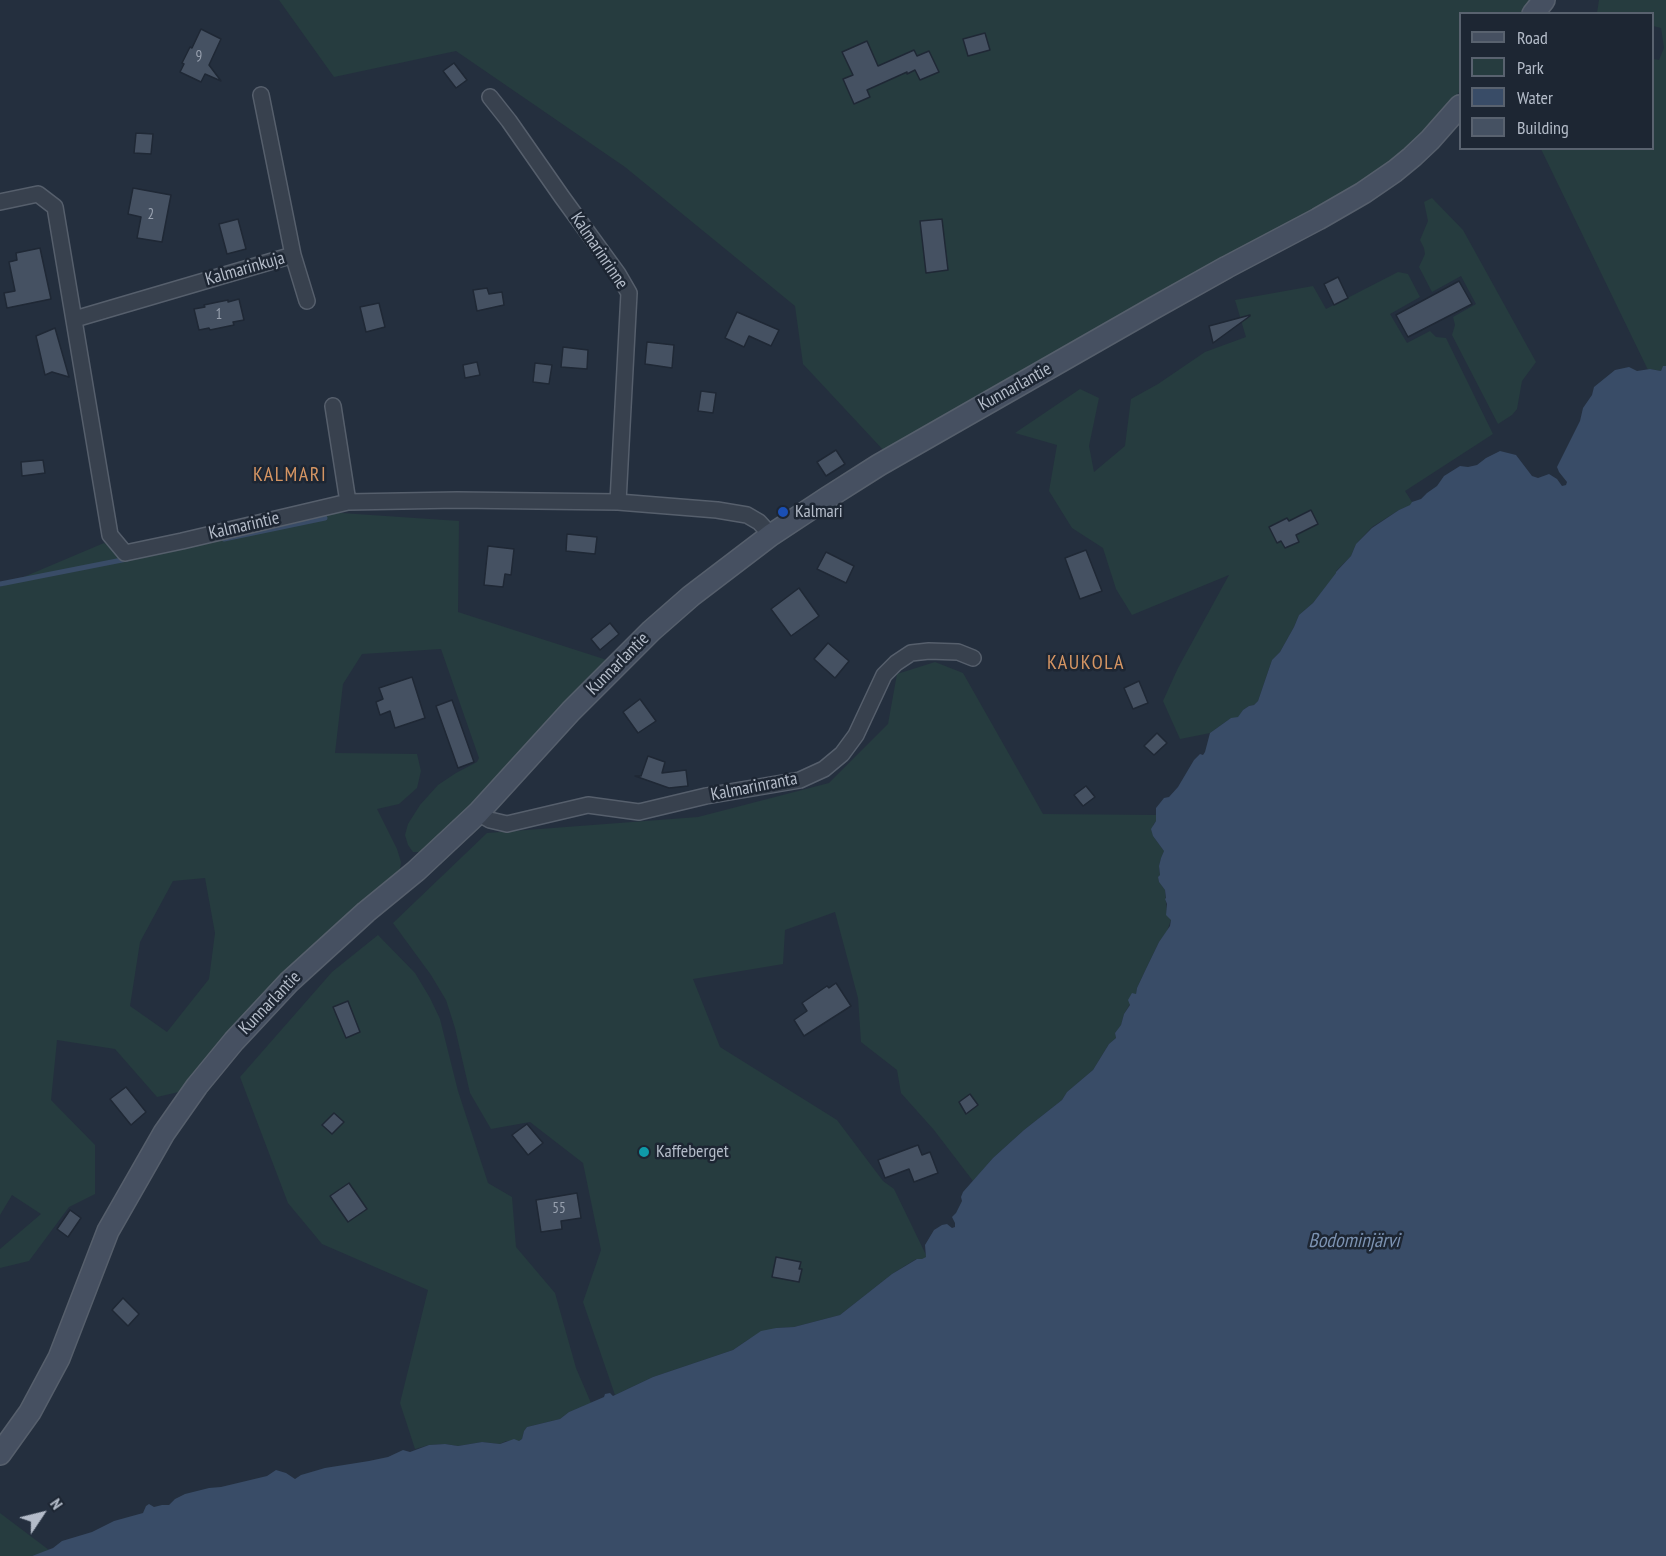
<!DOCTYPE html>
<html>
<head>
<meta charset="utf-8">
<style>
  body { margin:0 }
  #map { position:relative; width:1666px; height:1556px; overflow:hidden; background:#242f3e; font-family:"PT Sans Narrow",sans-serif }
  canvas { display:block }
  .legend { position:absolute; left:1459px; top:12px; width:195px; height:138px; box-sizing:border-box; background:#1d2633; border:2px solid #59626f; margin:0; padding:8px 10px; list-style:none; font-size:18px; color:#b4bcc9 }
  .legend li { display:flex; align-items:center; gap:12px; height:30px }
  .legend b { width:30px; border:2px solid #59626f }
  .north { position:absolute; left:12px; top:1484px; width:60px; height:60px; -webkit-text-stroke:4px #1d2633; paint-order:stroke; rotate:55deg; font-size:16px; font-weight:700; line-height:24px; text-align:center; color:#b4bcc9 }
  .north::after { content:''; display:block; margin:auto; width:21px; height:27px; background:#b4bcc9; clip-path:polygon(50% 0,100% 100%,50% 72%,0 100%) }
</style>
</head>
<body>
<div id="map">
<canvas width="1666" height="1556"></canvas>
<ul class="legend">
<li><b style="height:8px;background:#465061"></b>Road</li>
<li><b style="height:16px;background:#263c3f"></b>Park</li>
<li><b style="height:16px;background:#394c67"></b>Water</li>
<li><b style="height:16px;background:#455162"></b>Building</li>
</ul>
<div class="north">N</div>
</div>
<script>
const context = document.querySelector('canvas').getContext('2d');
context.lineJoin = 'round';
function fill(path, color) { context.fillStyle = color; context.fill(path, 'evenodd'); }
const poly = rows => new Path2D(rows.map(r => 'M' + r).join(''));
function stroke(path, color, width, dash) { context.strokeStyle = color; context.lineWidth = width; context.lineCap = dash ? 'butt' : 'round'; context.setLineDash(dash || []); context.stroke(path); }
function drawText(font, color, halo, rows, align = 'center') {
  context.font = font + ' "PT Sans Narrow",sans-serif'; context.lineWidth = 5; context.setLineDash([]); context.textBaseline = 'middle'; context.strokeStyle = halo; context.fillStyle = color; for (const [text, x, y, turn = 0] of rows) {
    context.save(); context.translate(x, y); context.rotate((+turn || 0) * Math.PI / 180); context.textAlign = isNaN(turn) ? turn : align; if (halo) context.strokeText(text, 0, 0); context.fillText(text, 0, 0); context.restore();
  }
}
fill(poly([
  [279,0,1534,0,1524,13,1460,14,1460,91,1428,129,1392,164,1350,193,886,453,803,364,795,306,625,167,456,51,334,77],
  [1599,0,1666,0,1666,366,1663,367,1661,371,1650,369,1648,370,1541,149,1652,148,1653,59,1659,60,1664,48,1661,28,1653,26,1652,14,1597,13],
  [1432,198,1463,230,1536,362,1522,381,1517,409,1512,415,1498,424,1452,335,1455,325,1453,317,1476,304,1461,276,1432,292,1419,267,1425,254,1424,248,1420,240,1428,221,1424,202],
  [1398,272,1408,274,1420,297,1390,314,1407,343,1430,331,1436,337,1446,338,1493,434,1405,491,1412,502,1411,505,1399,510,1372,527,1356,544,1351,556,1336,571,1337,573,1313,603,1299,615,1294,627,1280,652,1272,660,1258,701,1254,705,1249,706,1243,710,1238,718,1231,718,1210,733,1180,739,1163,701,1178,668,1229,575,1132,615,1116,589,1103,548,1072,528,1049,491,1057,445,1015,433,1080,389,1099,398,1089,446,1094,472,1125,446,1131,399,1158,384,1205,352,1246,337,1235,300,1313,286,1326,309],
  [327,512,459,521,458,612,610,661,427,852,413,852,408,845,405,835,408,824,420,805,438,785,456,773,477,762,479,758,441,649,362,654,343,684,335,753,417,754,421,771,417,788,399,804,377,809,397,849,401,862,399,876,187,1090,157,1097,115,1049,57,1040,51,1100,95,1145,95,1194,69,1207,29,1261,0,1268,0,1249,41,1214,12,1195,0,1215,0,587,104,543,131,560],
  [205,878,215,933,209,979,167,1032,130,1006,140,942,173,881],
  [935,662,963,673,1043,814,1156,815,1156,821,1153,825,1153,836,1164,851,1161,858,1159,866,1160,875,1158,877,1159,882,1165,890,1167,914,1171,920,1167,931,1159,942,1145,971,1137,988,1136,994,1124,1014,1121,1025,1115,1033,1116,1038,1109,1044,1093,1070,1067,1092,1062,1100,1024,1130,993,1158,973,1181,934,1130,901,1093,897,1070,861,1042,858,998,835,912,785,930,783,964,693,979,720,1047,837,1120,883,1181,894,1189,927,1257,922,1259,916,1259,892,1274,840,1315,794,1327,776,1328,749,1339,733,1350,653,1377,615,1395,583,1302,601,1250,583,1163,530,1122,491,1129,470,1093,455,1028,446,1000,431,975,393,923,487,833,698,817,829,783,888,724,897,674],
  [378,935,415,973,430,998,440,1019,458,1091,488,1183,512,1197,516,1247,555,1293,576,1368,591,1403,569,1412,560,1419,527,1427,524,1431,522,1439,519,1441,506,1441,500,1444,482,1442,458,1446,445,1444,429,1445,415,1449,400,1403,428,1290,322,1244,288,1203,240,1077,332,972],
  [0,1513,49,1550,32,1556,0,1556]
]), '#263c3f');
fill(poly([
  [1663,366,1666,366,1666,1556,32,1556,53,1548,62,1541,92,1532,114,1521,143,1513,146,1506,149,1504,154,1507,162,1505,169,1505,175,1499,185,1494,209,1488,221,1487,267,1476,276,1470,286,1473,295,1479,301,1475,325,1468,369,1461,388,1457,403,1450,410,1452,429,1445,445,1444,458,1446,482,1442,500,1444,514,1439,519,1441,522,1439,524,1431,527,1427,560,1419,569,1412,604,1397,605,1394,610,1393,613,1396,615,1395,653,1377,733,1350,761,1331,776,1328,794,1327,840,1315,892,1274,917,1259,922,1259,926,1257,925,1245,934,1230,942,1225,947,1224,952,1228,955,1227,955,1223,952,1217,956,1213,962,1201,961,1197,963,1192,993,1158,1024,1130,1062,1100,1067,1092,1093,1070,1109,1044,1116,1038,1115,1033,1121,1025,1124,1014,1130,1005,1128,1000,1132,993,1136,994,1137,988,1145,971,1159,942,1170,926,1171,920,1166,915,1167,904,1165,899,1166,898,1165,890,1159,882,1158,877,1160,875,1159,866,1161,858,1164,851,1153,836,1151,829,1156,821,1156,808,1164,798,1169,797,1178,787,1194,760,1200,754,1203,755,1205,752,1210,733,1231,718,1238,717,1243,710,1249,706,1254,705,1258,701,1272,660,1280,652,1294,627,1299,615,1313,603,1336,573,1336,572,1351,556,1356,544,1372,528,1399,510,1410,505,1412,502,1421,499,1427,493,1437,486,1444,476,1460,466,1468,467,1477,465,1486,458,1500,451,1516,455,1532,476,1538,478,1549,474,1557,479,1562,486,1566,485,1567,482,1559,472,1557,467,1580,421,1583,408,1592,395,1594,387,1615,370,1629,367,1637,371,1650,369,1661,371]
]), '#394c67');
stroke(poly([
  [224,539,325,518],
  [0,584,127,559]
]), '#394c67', 5);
const building = poly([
  [201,29,221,39,209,65,221,81,205,74,201,82,180,72,184,64,182,63,190,47,192,48,201,29],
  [985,33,990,50,968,56,963,39,985,33],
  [867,41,878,66,914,50,917,56,929,51,939,72,920,80,915,70,907,74,907,72,867,90,870,97,854,104,843,79,853,75,842,52,867,41],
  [454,63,467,80,456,88,443,71,454,63],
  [136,133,153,134,151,154,134,153,136,133],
  [133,188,171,195,162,242,137,238,141,217,128,214,133,188],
  [238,219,246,249,227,254,219,224,238,219],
  [942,219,948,270,926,273,920,221,942,219],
  [40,248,51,299,7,308,4,293,15,291,9,262,17,260,16,253,40,248],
  [1338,277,1348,298,1334,305,1324,284,1338,277],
  [1459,281,1472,304,1408,337,1396,315,1459,281],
  [487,288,489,294,502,292,504,305,477,311,473,290,487,288],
  [239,299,244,320,233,322,234,325,210,330,209,328,199,330,194,309,205,307,204,305,218,302,228,300,228,302,239,299],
  [379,303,385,327,366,332,360,307,379,303],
  [737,312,779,330,771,346,749,336,744,347,725,338,737,312],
  [1250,315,1250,316,1213,343,1209,326,1250,315],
  [55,328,69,377,52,372,45,375,36,336,55,328],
  [647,342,674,345,672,368,645,364,647,342],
  [563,347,588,350,587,369,561,367,563,347],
  [477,362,480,375,465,378,463,365,477,362],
  [535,363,552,365,549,384,533,382,535,363],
  [701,391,716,393,713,413,698,411,701,391],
  [836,450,845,464,826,476,817,462,836,450],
  [43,460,45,473,22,476,21,462,43,460],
  [1311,510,1318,524,1296,535,1299,542,1285,548,1281,541,1277,543,1269,527,1287,518,1289,521,1311,510],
  [567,534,597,537,595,554,566,551,567,534],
  [488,546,514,549,511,575,505,574,503,587,484,585,488,546],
  [1086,550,1102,591,1080,599,1065,558,1086,550],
  [826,552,854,566,846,583,817,569,826,552],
  [799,588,819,616,791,636,771,609,799,588],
  [610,623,619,634,600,650,591,639,610,623],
  [828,643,849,661,835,678,814,659,828,643],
  [412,677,425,718,395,728,390,711,380,715,376,702,383,699,379,688,412,677],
  [1139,681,1148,703,1133,709,1124,688,1139,681],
  [640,699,656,721,638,733,623,712,640,699],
  [452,700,474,762,458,768,436,706,452,700],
  [1157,733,1167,743,1154,755,1144,746,1157,733],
  [648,756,665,762,662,773,686,770,688,786,669,788,635,776,641,776,648,756],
  [1086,786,1095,797,1083,806,1074,795,1086,786],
  [836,983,851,1006,804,1036,794,1020,807,1011,802,1003,827,986,829,988,836,983],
  [348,1001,360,1032,346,1038,333,1007,348,1001],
  [126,1087,146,1112,131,1125,110,1099,126,1087],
  [970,1094,978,1105,966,1114,959,1102,970,1094],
  [334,1113,344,1122,332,1134,322,1125,334,1113],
  [527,1124,543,1143,528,1155,512,1135,527,1124],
  [918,1145,922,1155,930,1152,938,1173,914,1182,909,1169,885,1178,878,1160,918,1145],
  [349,1183,367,1209,348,1222,330,1196,349,1183],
  [577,1193,581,1218,561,1221,562,1229,541,1232,536,1200,577,1193],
  [70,1210,81,1218,68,1237,57,1229,70,1210],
  [776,1257,801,1262,799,1269,802,1269,799,1282,772,1277,776,1257],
  [123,1298,139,1314,128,1326,112,1310,123,1298]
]);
fill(building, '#455162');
stroke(building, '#1f2835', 1.5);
const minor = poly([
  [490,97,509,121,562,197,618,274,629,293,618,502],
  [0,202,38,194,55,207,110,535,125,553,182,541,348,502,457,500,618,502,717,510,747,515,759,522,771,535],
  [293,255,307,301],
  [75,319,293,255,261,95],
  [333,406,348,502],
  [478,813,490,820,507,824,588,805,639,812,706,796,800,780,824,769,842,754,856,735,884,675,896,663,911,653,929,651,958,652,973,658]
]);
const secondary = poly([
  [1533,14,1544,0],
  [0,1454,30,1412,59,1358,108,1231,164,1133,197,1086,234,1041,289,982,366,912,416,871,478,813,571,711,651,631,691,596,771,535,827,498,879,465,1152,309,1227,267,1318,219,1363,193,1395,171,1412,157,1430,140,1460,106]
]);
stroke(minor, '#565f6c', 18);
stroke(secondary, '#565f6c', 24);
stroke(minor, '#38414e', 15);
stroke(secondary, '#465061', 21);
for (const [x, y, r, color] of [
  [783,512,6,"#1a4fb4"],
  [644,1152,6,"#0f9aa8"]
]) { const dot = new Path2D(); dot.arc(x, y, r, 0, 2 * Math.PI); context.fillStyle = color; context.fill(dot); stroke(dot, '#1d2633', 2); }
drawText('15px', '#98a1af', null, [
  ["9",199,57],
  ["2",151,215],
  ["1",219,315],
  ["55",559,1209]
]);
drawText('18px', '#b4bcc9', '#1d2633', [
  ["Kalmarinrinne",599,251,56],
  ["Kalmarinkuja",245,269,-16],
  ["Kunnarlantie",1015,387,-29],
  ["Kalmarintie",244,526,-13],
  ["Kunnarlantie",618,664,-45],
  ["Kalmarinranta",754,787,-11],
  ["Kunnarlantie",270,1003,-46]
]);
drawText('18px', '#b4bcc9', '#1d2633', [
  ["Kalmari",795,512],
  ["Kaffeberget",656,1152]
], 'left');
context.letterSpacing = '1.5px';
drawText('20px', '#d59563', '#1d2633', [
  ["KALMARI",290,475],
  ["KAUKOLA",1086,663]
]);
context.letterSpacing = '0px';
drawText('italic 20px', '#7c92b1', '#1d2633', [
  ["Bodominjärvi",1354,1241]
]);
</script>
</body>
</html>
